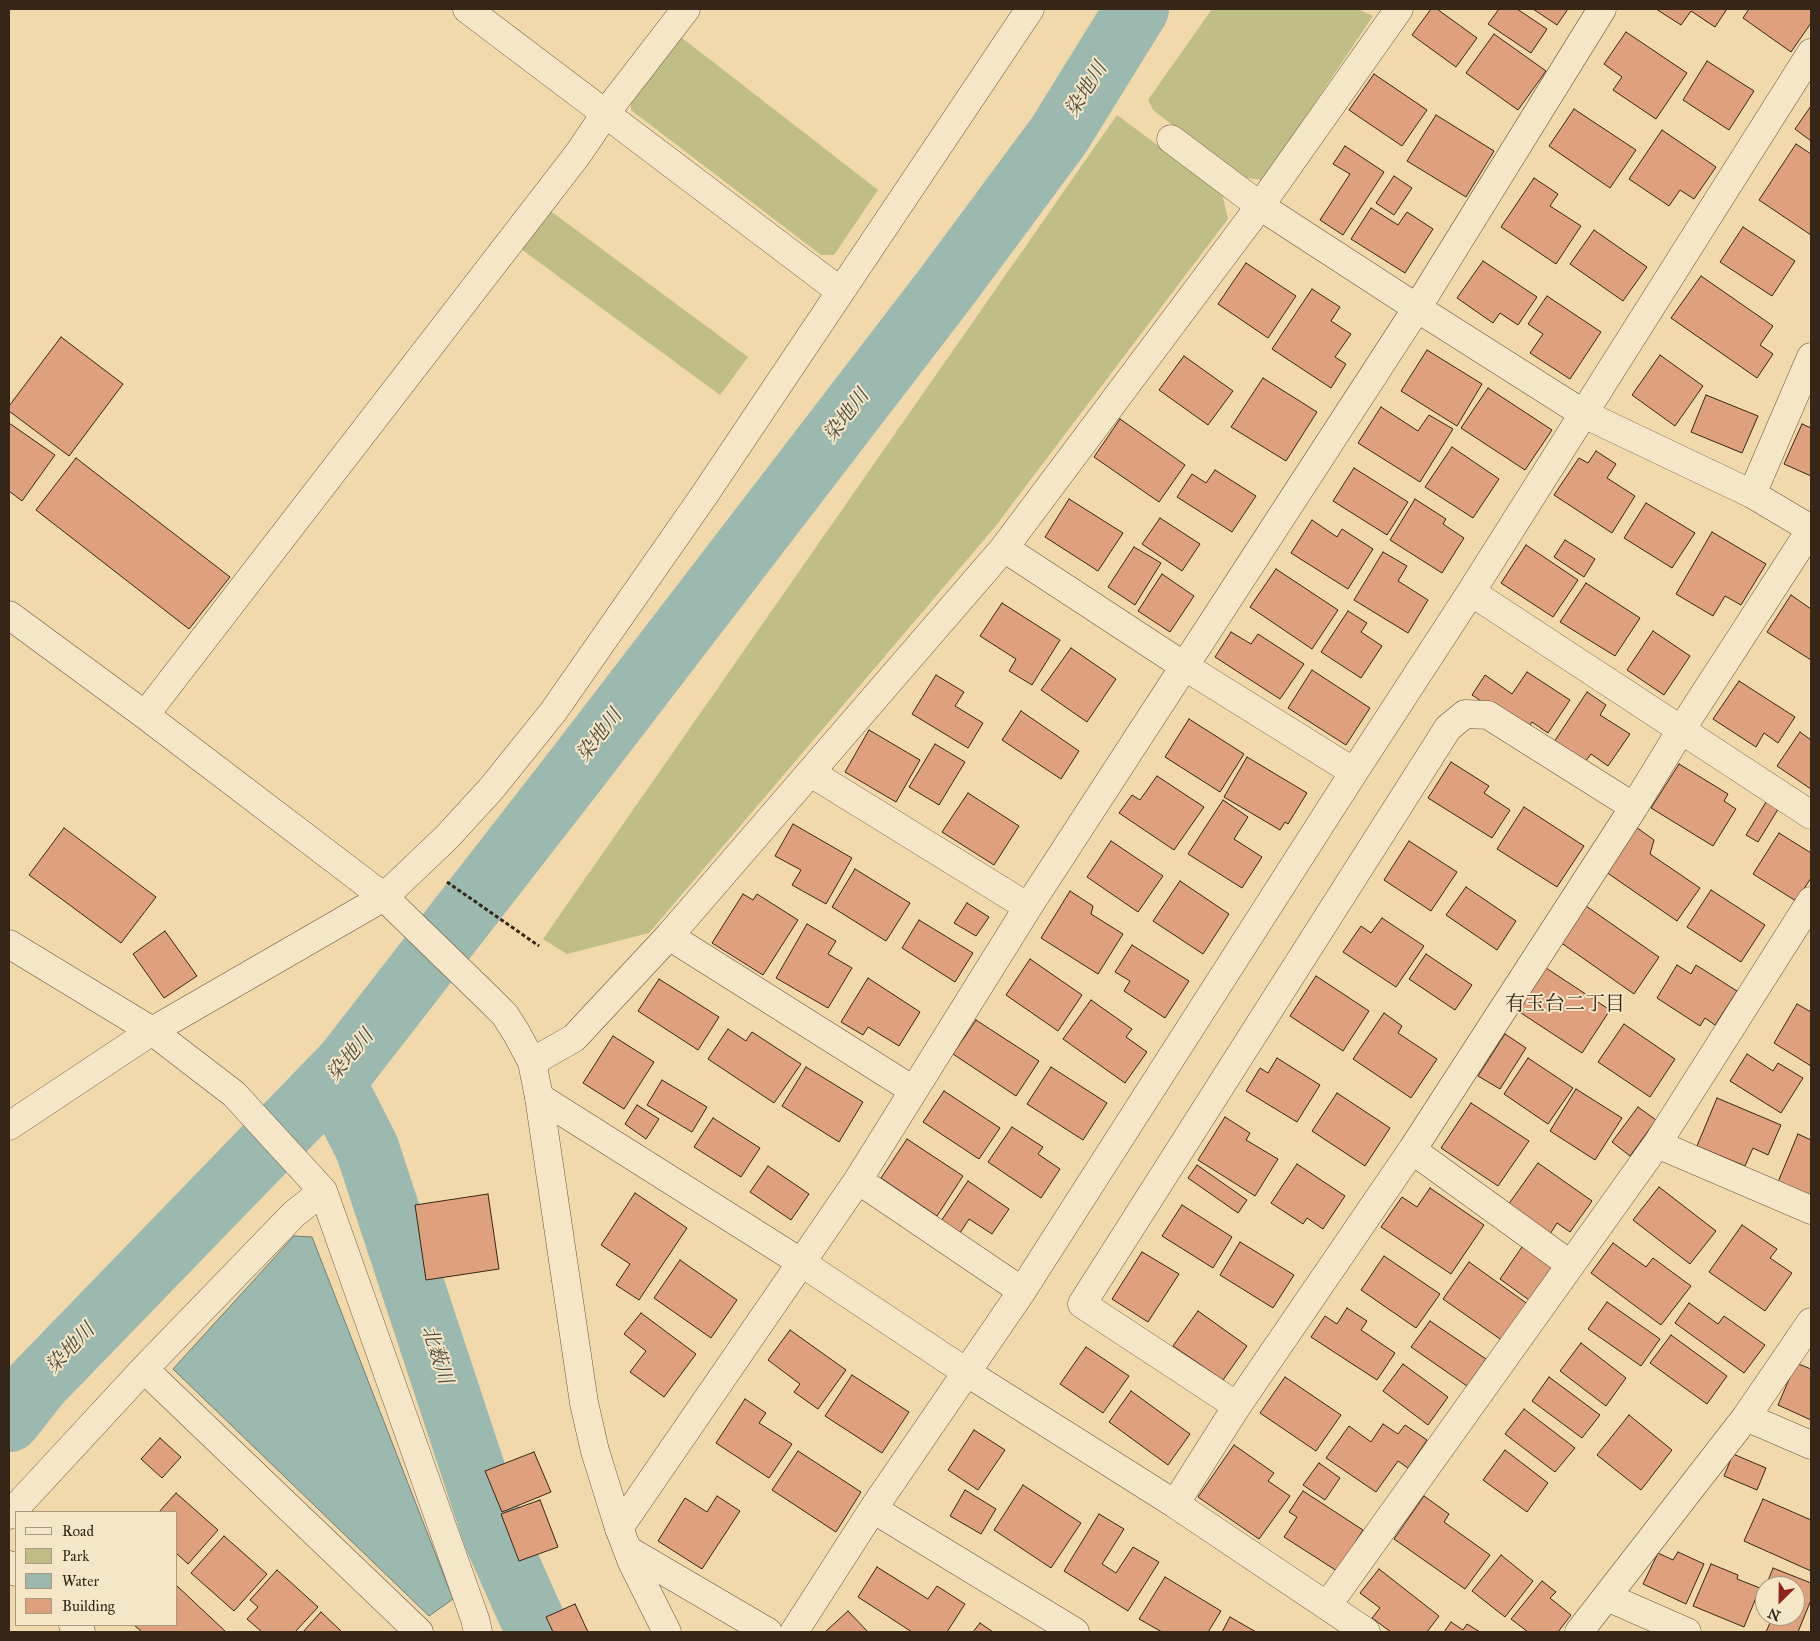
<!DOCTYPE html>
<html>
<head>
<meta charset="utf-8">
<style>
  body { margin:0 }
  #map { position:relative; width:1820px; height:1641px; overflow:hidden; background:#f1d9ab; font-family:"IM FELL Great Primer",serif }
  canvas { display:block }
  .frame { position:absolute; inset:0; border:10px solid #362617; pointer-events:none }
  .legend { position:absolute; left:15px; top:1511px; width:162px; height:115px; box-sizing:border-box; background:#f6e6c8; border:1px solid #a99981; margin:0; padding:6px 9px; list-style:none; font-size:15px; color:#362617 }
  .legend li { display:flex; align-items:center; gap:10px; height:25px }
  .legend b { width:25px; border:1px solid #a99981 }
  .north { position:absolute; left:1755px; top:1576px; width:50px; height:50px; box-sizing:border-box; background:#f6e6c8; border:1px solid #a99981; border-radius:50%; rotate:203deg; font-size:14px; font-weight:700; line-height:20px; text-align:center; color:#362617 }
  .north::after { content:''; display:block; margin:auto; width:18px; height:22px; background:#8f2418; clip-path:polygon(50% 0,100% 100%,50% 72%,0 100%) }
</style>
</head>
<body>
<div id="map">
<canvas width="1820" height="1641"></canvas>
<div class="frame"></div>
<ul class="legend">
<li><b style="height:6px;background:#f6e6c8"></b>Road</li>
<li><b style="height:14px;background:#bebe86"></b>Park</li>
<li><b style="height:14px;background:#9bb9af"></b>Water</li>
<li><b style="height:14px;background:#dfa17d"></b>Building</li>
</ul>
<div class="north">N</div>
</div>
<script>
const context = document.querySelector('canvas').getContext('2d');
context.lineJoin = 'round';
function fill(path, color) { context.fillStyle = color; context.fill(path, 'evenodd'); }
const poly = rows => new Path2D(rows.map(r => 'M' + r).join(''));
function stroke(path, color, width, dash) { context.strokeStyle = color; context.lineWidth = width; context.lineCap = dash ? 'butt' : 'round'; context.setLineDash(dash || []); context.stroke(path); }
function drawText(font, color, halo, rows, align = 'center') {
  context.font = font + ' "IM FELL Great Primer","Noto Serif JP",serif'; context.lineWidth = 4; context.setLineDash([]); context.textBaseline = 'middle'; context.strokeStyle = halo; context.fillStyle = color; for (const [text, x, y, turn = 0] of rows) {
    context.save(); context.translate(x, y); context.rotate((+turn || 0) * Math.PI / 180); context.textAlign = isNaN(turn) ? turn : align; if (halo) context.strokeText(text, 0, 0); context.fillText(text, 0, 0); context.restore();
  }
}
fill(poly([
  [1212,9,1358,9,1373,16,1263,180,1240,177,1153,110,1148,100],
  [677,34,878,190,834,255,821,255,631,110,631,95],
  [1117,115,1222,193,1228,219,994,528,649,933,567,954,543,939],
  [549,210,748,357,720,395,521,249]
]), '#bebe86');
const water = poly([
  [294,1236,312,1237,453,1599,429,1616,173,1369,294,1236]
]);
fill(water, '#9bb9af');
stroke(water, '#737e72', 1);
stroke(poly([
  [332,1079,367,1148,495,1536,538,1632],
  [9,1420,38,1383,347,1064,578,767,948,285,1059,135,1137,9]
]), '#9bb9af', 64);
const building = poly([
  [1431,9,1437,9,1477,38,1456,67,1412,35,1431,9],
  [1499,9,1517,9,1547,29,1531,53,1488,24,1499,9],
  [1533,9,1568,9,1557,25,1533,9],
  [1656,9,1727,9,1715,27,1691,11,1681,25,1656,9],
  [1749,9,1811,9,1811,23,1791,52,1743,18,1749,9],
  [1626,32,1687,73,1656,119,1613,90,1622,77,1604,64,1626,32],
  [1494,34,1546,71,1518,110,1466,73,1494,34],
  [1707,61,1754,91,1729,130,1683,100,1707,61],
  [1374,74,1427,110,1402,146,1349,110,1374,74],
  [1811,106,1811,141,1795,129,1811,106],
  [1574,109,1636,150,1610,188,1549,146,1574,109],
  [1436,115,1494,151,1466,197,1407,161,1436,115],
  [1662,130,1716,167,1694,199,1680,190,1669,206,1629,179,1662,130],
  [1796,144,1811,154,1811,235,1759,200,1796,144],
  [1345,146,1384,172,1343,235,1320,220,1350,174,1333,164,1345,146],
  [1394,176,1412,188,1394,215,1376,203,1394,176],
  [1534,178,1558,194,1550,206,1581,226,1556,264,1501,227,1534,178],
  [1371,208,1398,225,1407,212,1433,229,1405,273,1351,239,1371,208],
  [1743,227,1795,261,1772,296,1720,262,1743,227],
  [1594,230,1647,267,1623,301,1570,264,1594,230],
  [1483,261,1537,297,1518,325,1500,313,1493,323,1457,298,1483,261],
  [1246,263,1296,296,1268,338,1218,304,1246,263],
  [1701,276,1773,326,1760,345,1773,354,1757,378,1671,318,1701,276],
  [1312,289,1340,307,1331,321,1351,334,1335,357,1346,364,1331,388,1272,349,1312,289],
  [1547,296,1601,332,1570,379,1530,353,1543,334,1528,324,1547,296],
  [61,337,123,384,69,456,9,411,9,406,61,337],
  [1427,350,1482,384,1457,426,1401,391,1427,350],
  [1660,355,1703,386,1675,426,1632,395,1660,355],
  [1184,356,1233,391,1208,425,1159,390,1184,356],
  [1263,378,1317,412,1286,461,1231,427,1263,378],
  [1488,388,1552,430,1525,470,1461,428,1488,388],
  [1706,395,1758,416,1742,453,1691,432,1706,395],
  [1381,407,1418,431,1429,415,1453,429,1420,482,1358,443,1381,407],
  [1120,419,1185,465,1159,502,1094,457,1120,419],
  [9,423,55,455,22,501,9,491,9,423],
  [1802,424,1811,428,1811,476,1784,464,1802,424],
  [1452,447,1499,479,1473,518,1425,487,1452,447],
  [1596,451,1616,464,1607,478,1635,496,1612,533,1554,495,1579,458,1588,463,1596,451],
  [76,458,230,577,189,629,36,510,76,458],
  [1354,468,1408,502,1387,535,1333,501,1354,468],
  [1215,470,1256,496,1232,532,1177,497,1192,474,1206,483,1215,470],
  [1069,499,1123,533,1098,571,1045,537,1069,499],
  [1415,499,1446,519,1443,524,1464,538,1442,573,1390,540,1415,499],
  [1646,503,1695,533,1672,568,1624,538,1646,503],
  [1160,518,1200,544,1182,571,1142,544,1160,518],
  [1312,520,1337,537,1342,529,1373,549,1348,589,1291,553,1312,520],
  [1712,532,1766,564,1741,605,1725,596,1713,616,1676,594,1712,532],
  [1565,540,1595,559,1584,577,1554,557,1565,540],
  [1526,545,1578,580,1553,617,1501,583,1526,545],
  [1134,547,1161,563,1135,605,1108,587,1134,547],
  [1383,552,1407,566,1398,581,1428,600,1408,633,1354,600,1383,552],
  [1276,569,1338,610,1312,649,1250,607,1276,569],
  [1162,574,1194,596,1170,632,1138,611,1162,574],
  [1586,583,1640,618,1615,656,1560,622,1586,583],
  [1791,595,1811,609,1811,660,1767,632,1791,595],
  [1002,603,1060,640,1032,685,1009,671,1016,659,980,636,1002,603],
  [1348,611,1367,623,1361,632,1382,646,1361,678,1321,652,1348,611],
  [1653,631,1690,656,1664,695,1627,670,1653,631],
  [1231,632,1251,644,1258,634,1304,664,1280,699,1215,657,1231,632],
  [1071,648,1116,679,1087,722,1041,690,1071,648],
  [1312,670,1370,708,1346,745,1288,708,1312,670],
  [1527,672,1570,700,1548,733,1532,722,1526,731,1472,695,1485,675,1512,694,1527,672],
  [936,675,964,692,955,706,983,723,968,748,912,714,936,675],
  [1739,681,1795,717,1778,743,1764,733,1756,747,1713,719,1739,681],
  [1587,692,1606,705,1600,715,1630,734,1608,766,1591,754,1585,762,1554,742,1587,692],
  [1021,711,1079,751,1061,779,1002,740,1021,711],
  [1189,719,1244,754,1220,792,1165,757,1189,719],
  [869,730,920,760,896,802,845,772,869,730],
  [1800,732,1811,740,1811,789,1777,766,1800,732],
  [935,744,965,762,939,805,909,787,935,744],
  [1247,757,1307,793,1288,824,1285,822,1280,830,1224,797,1247,757],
  [1451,762,1489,786,1484,793,1510,810,1492,838,1428,798,1451,762],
  [1679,764,1728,794,1724,801,1736,809,1713,846,1651,808,1679,764],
  [1157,776,1204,807,1174,850,1119,813,1132,795,1140,800,1157,776],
  [968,793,1019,826,994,865,942,832,968,793],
  [1771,794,1783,801,1758,842,1746,835,1771,794],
  [1223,800,1248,817,1234,839,1262,857,1242,888,1188,854,1223,800],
  [1524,807,1584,846,1557,887,1497,849,1524,807],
  [793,824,852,858,826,904,792,885,801,870,775,856,793,824],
  [1636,827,1654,840,1650,854,1700,888,1677,921,1606,872,1636,827],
  [64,828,156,897,121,943,29,875,64,828],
  [1779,833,1811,853,1811,878,1796,901,1753,874,1779,833],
  [1111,841,1163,876,1138,912,1087,877,1111,841],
  [1409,841,1457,872,1431,911,1384,880,1409,841],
  [855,869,910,903,886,941,832,907,855,869],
  [1180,881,1229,914,1203,954,1153,921,1180,881],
  [1466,887,1516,921,1497,950,1446,915,1466,887],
  [1711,890,1765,925,1741,962,1687,927,1711,890],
  [1070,891,1093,906,1091,914,1123,934,1098,974,1041,938,1070,891],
  [743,894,753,900,757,894,798,920,763,975,712,943,743,894],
  [967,903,989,917,976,936,954,923,967,903],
  [1586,906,1659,957,1634,994,1560,942,1586,906],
  [1382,918,1424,946,1396,987,1343,952,1361,926,1371,933,1382,918],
  [919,920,973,953,955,982,902,948,919,920],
  [807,924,836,941,828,954,852,968,828,1008,776,978,807,924],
  [165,931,197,976,164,998,133,954,165,931],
  [1132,945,1189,981,1165,1018,1124,991,1130,981,1115,972,1132,945],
  [1426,954,1472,985,1455,1010,1409,979,1426,954],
  [1030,959,1082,995,1058,1031,1006,995,1030,959],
  [1677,965,1691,974,1696,965,1737,991,1715,1025,1705,1018,1700,1026,1657,998,1677,965],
  [1546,968,1610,1010,1582,1053,1518,1011,1546,968],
  [1316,976,1369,1011,1343,1051,1290,1016,1316,976],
  [868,978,920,1012,899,1046,868,1027,863,1035,841,1022,868,978],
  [659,979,719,1017,698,1050,638,1011,659,979],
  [1091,1000,1132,1029,1126,1037,1147,1052,1125,1083,1063,1039,1091,1000],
  [1797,1004,1811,1012,1811,1066,1774,1043,1797,1004],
  [1384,1013,1402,1026,1398,1033,1437,1059,1411,1098,1353,1059,1384,1013],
  [976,1020,1039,1061,1016,1096,953,1054,976,1020],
  [1624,1024,1675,1059,1650,1097,1598,1062,1624,1024],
  [728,1029,746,1041,752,1032,801,1064,774,1103,708,1059,728,1029],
  [1505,1034,1526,1048,1500,1089,1478,1076,1505,1034],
  [613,1036,654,1062,624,1109,583,1083,613,1036],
  [1747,1054,1773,1071,1778,1063,1803,1078,1781,1113,1730,1081,1747,1054],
  [1277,1058,1320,1085,1297,1122,1246,1091,1260,1068,1268,1073,1277,1058],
  [1528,1058,1573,1088,1548,1124,1504,1094,1528,1058],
  [806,1067,863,1102,839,1142,782,1106,806,1067],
  [1051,1067,1107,1103,1083,1140,1027,1104,1051,1067],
  [662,1080,707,1107,692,1132,647,1105,662,1080],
  [1576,1089,1622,1118,1595,1160,1550,1131,1576,1089],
  [944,1091,1000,1128,979,1159,923,1122,944,1091],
  [1337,1093,1390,1128,1365,1166,1312,1131,1337,1093],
  [1717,1098,1781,1125,1768,1155,1753,1148,1745,1166,1697,1146,1717,1098],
  [1471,1103,1529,1141,1498,1186,1441,1148,1471,1103],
  [637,1105,659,1119,646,1139,625,1124,637,1105],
  [1638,1107,1656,1120,1630,1156,1612,1142,1638,1107],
  [1225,1117,1250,1133,1246,1140,1278,1159,1255,1196,1198,1160,1225,1117],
  [713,1118,760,1148,741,1177,694,1147,713,1118],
  [1012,1127,1043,1147,1038,1154,1060,1169,1041,1198,988,1162,1012,1127],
  [1798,1134,1811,1140,1811,1196,1778,1182,1798,1134],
  [907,1139,963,1176,937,1216,881,1178,907,1139],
  [1538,1163,1592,1201,1570,1232,1557,1223,1550,1234,1508,1205,1538,1163],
  [1297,1164,1345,1196,1323,1229,1307,1218,1303,1224,1271,1203,1297,1164],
  [1197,1165,1247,1200,1238,1213,1188,1178,1197,1165],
  [768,1166,809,1194,791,1220,750,1192,768,1166],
  [968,1181,1009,1209,992,1234,969,1219,960,1233,941,1221,968,1181],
  [1659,1187,1716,1231,1690,1264,1633,1220,1659,1187],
  [1430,1188,1484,1225,1451,1274,1381,1227,1402,1197,1417,1207,1430,1188],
  [635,1193,687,1228,639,1300,616,1285,630,1264,601,1245,635,1193],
  [488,1194,499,1269,426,1280,415,1205,488,1194],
  [1182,1205,1232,1237,1213,1268,1162,1236,1182,1205],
  [1742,1225,1777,1249,1770,1258,1792,1273,1765,1311,1709,1272,1742,1225],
  [1240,1242,1294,1275,1273,1308,1220,1275,1240,1242],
  [1613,1243,1646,1267,1653,1258,1691,1286,1661,1325,1591,1273,1613,1243],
  [1524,1244,1554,1264,1529,1300,1500,1279,1524,1244],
  [1142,1252,1179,1274,1148,1322,1112,1299,1142,1252],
  [1384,1256,1440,1294,1416,1328,1361,1290,1384,1256],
  [680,1260,737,1300,711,1338,654,1298,680,1260],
  [1469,1262,1529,1305,1503,1341,1443,1299,1469,1262],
  [1607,1302,1660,1339,1641,1366,1588,1329,1607,1302],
  [1689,1303,1718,1324,1724,1316,1765,1345,1744,1373,1675,1323,1689,1303],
  [1347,1308,1367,1321,1361,1330,1395,1353,1377,1380,1311,1337,1325,1316,1337,1324,1347,1308],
  [1198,1311,1247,1346,1223,1380,1173,1346,1198,1311],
  [641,1313,696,1354,664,1397,630,1372,646,1351,624,1334,641,1313],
  [1430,1321,1486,1359,1467,1386,1411,1347,1430,1321],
  [790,1330,846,1370,818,1409,794,1392,800,1384,768,1360,790,1330],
  [1671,1335,1727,1376,1707,1404,1650,1363,1671,1335],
  [1581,1343,1626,1378,1606,1406,1560,1371,1581,1343],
  [1086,1347,1129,1376,1103,1413,1060,1384,1086,1347],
  [1796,1363,1811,1369,1811,1420,1778,1405,1796,1363],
  [1403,1364,1448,1397,1428,1425,1383,1391,1403,1364],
  [852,1375,909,1412,882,1453,825,1416,852,1375],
  [1285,1377,1341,1415,1316,1451,1260,1413,1285,1377],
  [1549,1377,1600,1415,1582,1438,1532,1401,1549,1377],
  [1131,1391,1190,1434,1168,1465,1109,1422,1131,1391],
  [745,1399,766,1413,759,1423,792,1444,769,1478,716,1443,745,1399],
  [1524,1409,1575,1448,1555,1472,1505,1434,1524,1409],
  [1629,1415,1672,1450,1641,1490,1597,1455,1629,1415],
  [1383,1424,1398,1434,1405,1425,1427,1440,1408,1468,1398,1461,1376,1492,1326,1458,1349,1426,1371,1442,1383,1424],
  [974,1430,1005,1450,978,1490,948,1470,974,1430],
  [160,1438,181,1457,162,1478,141,1459,160,1438],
  [1234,1445,1274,1473,1268,1481,1290,1496,1259,1539,1198,1497,1234,1445],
  [1505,1450,1548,1483,1527,1512,1483,1480,1505,1450],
  [798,1451,861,1492,836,1532,772,1490,798,1451],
  [534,1452,551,1492,502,1512,485,1471,534,1452],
  [1733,1454,1766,1468,1757,1490,1724,1476,1733,1454],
  [1319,1463,1340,1478,1325,1500,1303,1485,1319,1463],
  [1023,1485,1081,1523,1051,1568,994,1530,1023,1485],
  [965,1490,996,1509,981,1534,950,1516,965,1490],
  [1303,1491,1363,1530,1337,1571,1284,1537,1297,1517,1289,1512,1303,1491],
  [176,1493,218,1530,188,1564,176,1553,176,1512,159,1512,176,1493],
  [717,1496,740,1511,702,1569,658,1541,685,1498,707,1512,717,1496],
  [1424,1496,1449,1514,1444,1522,1490,1555,1465,1589,1394,1539,1424,1496],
  [1763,1499,1811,1520,1811,1571,1744,1541,1763,1499],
  [540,1500,558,1547,519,1561,501,1514,540,1500],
  [1099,1514,1124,1529,1102,1564,1116,1573,1133,1547,1159,1562,1128,1611,1064,1571,1099,1514],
  [224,1536,267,1574,234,1611,191,1573,224,1536],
  [1678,1552,1704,1564,1686,1604,1643,1584,1658,1553,1673,1560,1678,1552],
  [1501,1555,1533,1581,1505,1617,1472,1591,1501,1555],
  [1711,1564,1738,1575,1737,1579,1760,1588,1744,1627,1693,1606,1711,1564],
  [877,1567,928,1599,937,1586,965,1604,947,1632,912,1632,858,1597,877,1567],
  [1773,1568,1811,1583,1811,1600,1798,1632,1766,1632,1773,1616,1795,1616,1795,1586,1766,1586,1773,1568],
  [1379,1569,1439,1616,1427,1632,1391,1632,1372,1618,1380,1608,1360,1593,1379,1569],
  [277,1570,318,1607,295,1632,262,1632,247,1619,258,1607,250,1600,277,1570],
  [1165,1577,1221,1611,1208,1632,1162,1632,1139,1619,1165,1577],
  [1542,1581,1556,1592,1550,1598,1571,1615,1558,1632,1528,1632,1511,1619,1542,1581],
  [176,1585,226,1632,142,1632,134,1625,176,1625,176,1585],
  [1765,1589,1765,1613,1757,1610,1765,1589],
  [575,1604,588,1632,553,1632,546,1617,575,1604],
  [848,1611,868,1632,825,1632,848,1611],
  [321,1612,342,1632,303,1632,321,1612],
  [1230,1617,1256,1632,1222,1632,1230,1617],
  [1451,1622,1463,1630,1467,1624,1480,1632,1444,1632,1451,1622],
  [980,1623,993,1632,973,1632,980,1623]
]);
fill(building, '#dfa17d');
stroke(building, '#362617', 1);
const minor = poly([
  [467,9,840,291],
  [1171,139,1260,206,1417,308,1584,414,1752,494,1811,529],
  [1752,494,1811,357],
  [1004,548,1184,666,1354,772],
  [1471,592,1811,815],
  [145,715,578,154,605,114,686,9],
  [811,773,1028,907],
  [669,936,913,1090],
  [9,944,152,1031,234,1094,323,1191,475,1619,478,1632],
  [532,1062,574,1038,669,936,1004,548,1260,206,1399,9],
  [539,1097,802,1263,966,1372,1175,1504,1366,1632],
  [1657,1144,1811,1210],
  [1412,1150,1571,1265],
  [858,1180,1022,1291],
  [144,1369,419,1632],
  [1237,1406,1082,1304,1448,728,1465,714,1488,715,1634,807],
  [1746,1417,1811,1445],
  [1175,1504,1237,1406,1412,1150,1634,807,1681,730,1811,529],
  [873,1509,1075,1632],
  [9,1515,144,1369,294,1214,323,1191],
  [619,1528,858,1180,1028,907,1417,308,1602,9],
  [628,1550,768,1632],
  [9,1565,16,1572],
  [1607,1597,1687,1632],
  [1327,1606,1657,1144,1811,901],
  [73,1625,81,1632],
  [794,1632,873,1509,1022,1291,1354,772,1471,592,1811,53],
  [1579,1632,1746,1417,1811,1322]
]);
const tertiary = poly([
  [9,615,145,715,384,897,488,998,505,1015,517,1034,532,1062,539,1097,584,1403,595,1451,619,1528,632,1562,667,1632],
  [9,1126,152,1031,384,897,447,837,491,789,553,712,703,497,1030,9]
]);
stroke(minor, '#65533c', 29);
stroke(tertiary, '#65533c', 29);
stroke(poly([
  [447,882,539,946]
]), '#362617', 3, [4, 2.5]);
stroke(minor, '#f6e6c8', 28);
stroke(tertiary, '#f6e6c8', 28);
drawText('italic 20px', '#4f4b3d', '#f6e6c8', [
  ["染地川",1087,90,-58],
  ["染地川",847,416,-52],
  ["染地川",600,736,-52],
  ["染地川",351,1056,-50],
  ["染地川",71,1349,-46],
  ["北薮川",436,1355,72]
]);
drawText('20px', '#362617', '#f6e6c8', [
  ["有玉台二丁目",1565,1005]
]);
</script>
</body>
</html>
